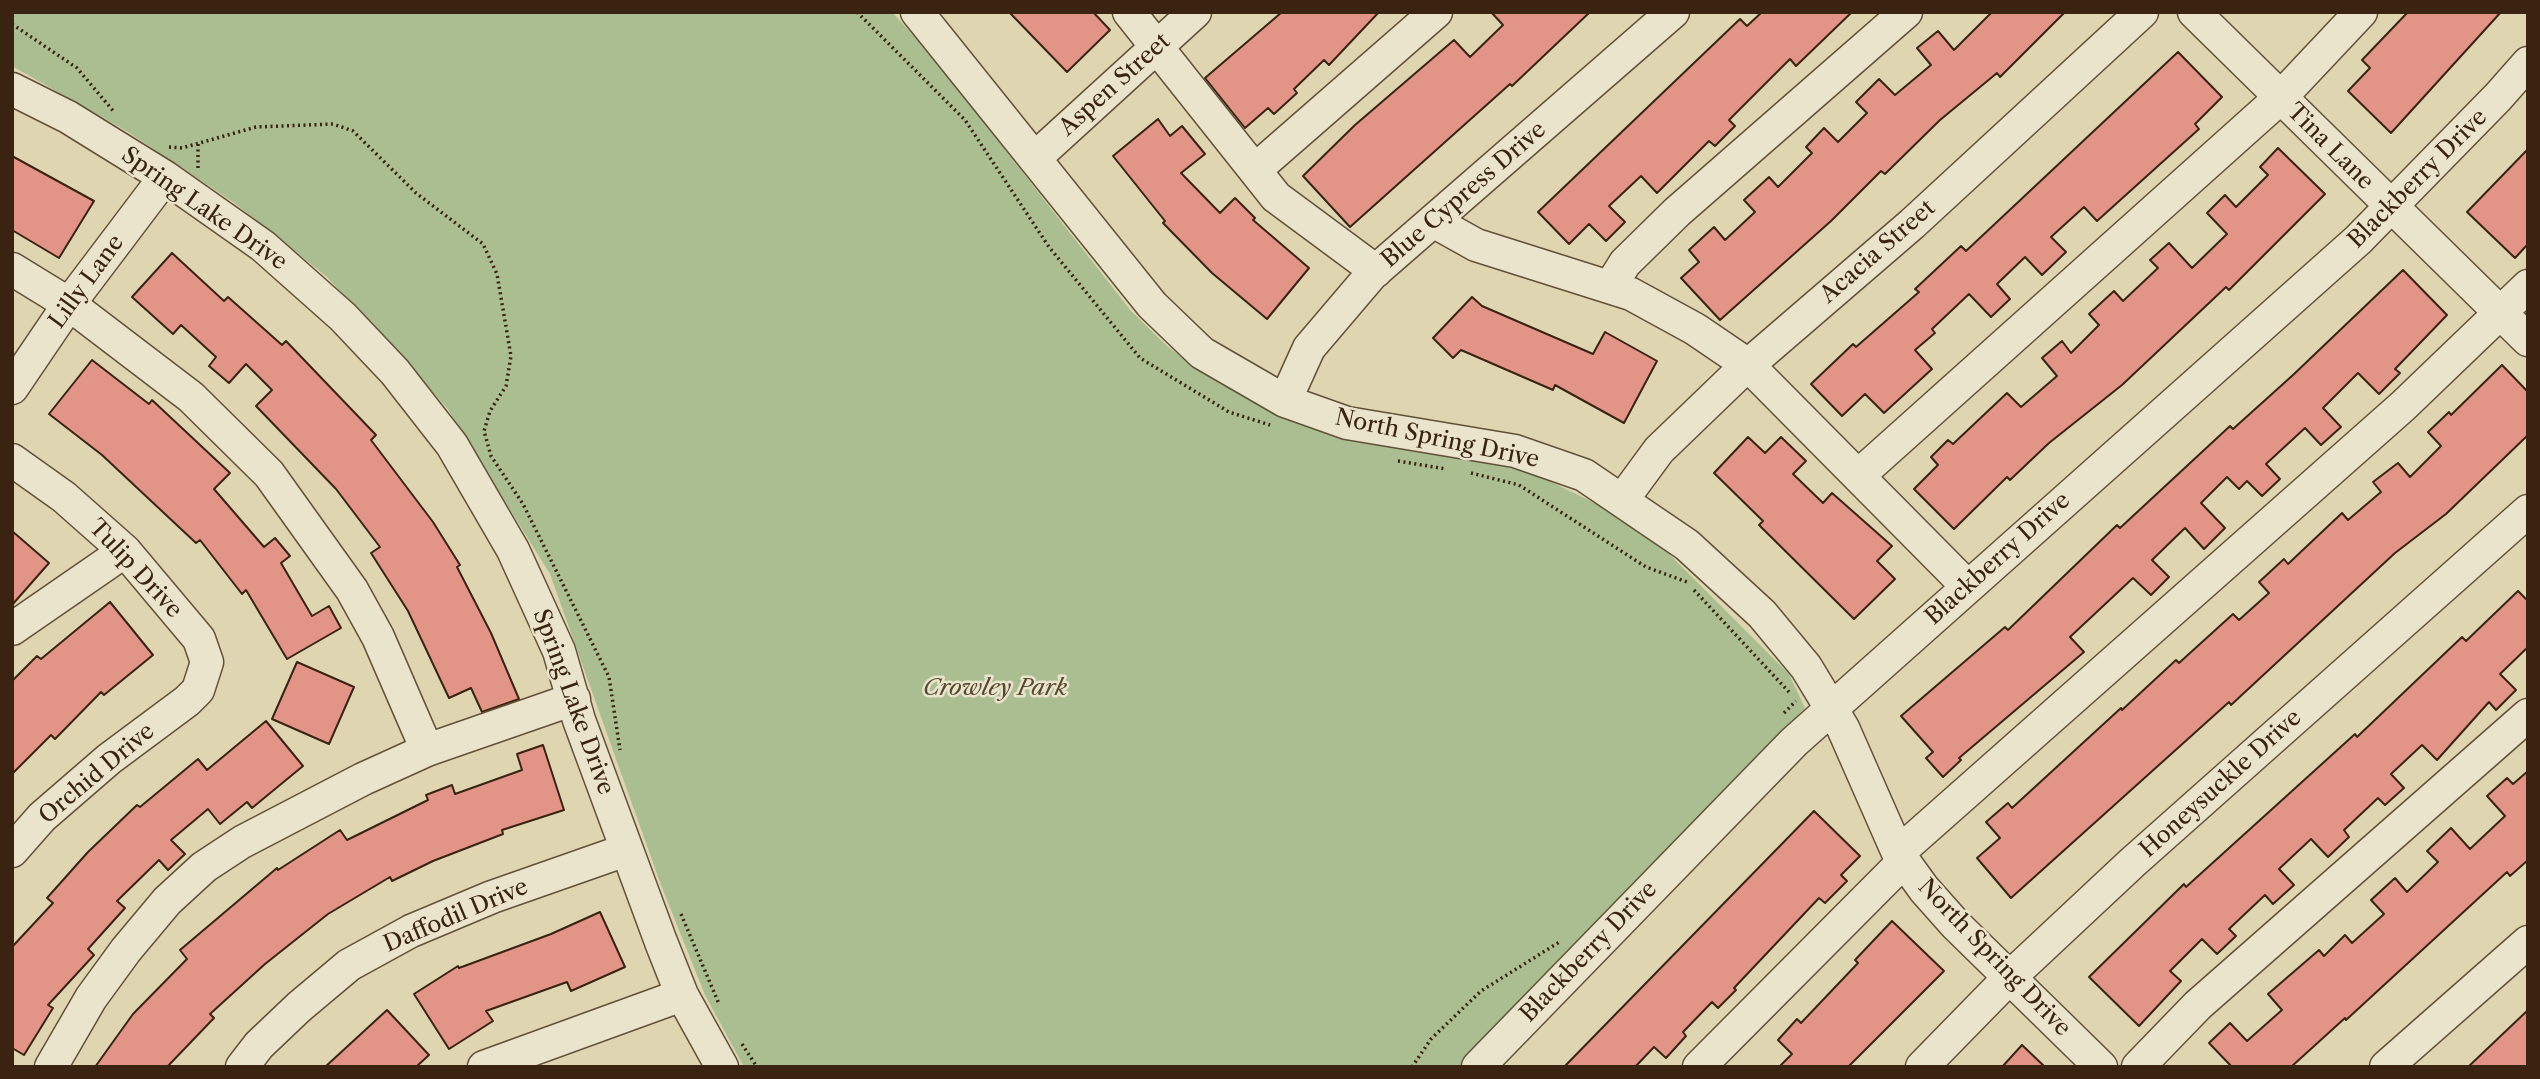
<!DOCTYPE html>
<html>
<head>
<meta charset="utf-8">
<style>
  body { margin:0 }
  #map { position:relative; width:2540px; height:1079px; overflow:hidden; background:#dfd5b1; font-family:"Libre Caslon Text",serif }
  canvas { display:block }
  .frame { position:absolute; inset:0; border:14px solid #3a2311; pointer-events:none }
</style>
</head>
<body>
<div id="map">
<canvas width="2540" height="1079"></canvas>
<div class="frame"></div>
</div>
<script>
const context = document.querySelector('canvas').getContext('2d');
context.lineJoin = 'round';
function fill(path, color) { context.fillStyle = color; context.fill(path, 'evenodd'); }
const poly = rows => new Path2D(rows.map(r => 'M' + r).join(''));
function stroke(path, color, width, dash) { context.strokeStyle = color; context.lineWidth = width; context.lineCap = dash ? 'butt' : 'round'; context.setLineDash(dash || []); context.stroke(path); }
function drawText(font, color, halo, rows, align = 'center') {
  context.font = font + ' "Libre Caslon Text",serif'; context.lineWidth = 5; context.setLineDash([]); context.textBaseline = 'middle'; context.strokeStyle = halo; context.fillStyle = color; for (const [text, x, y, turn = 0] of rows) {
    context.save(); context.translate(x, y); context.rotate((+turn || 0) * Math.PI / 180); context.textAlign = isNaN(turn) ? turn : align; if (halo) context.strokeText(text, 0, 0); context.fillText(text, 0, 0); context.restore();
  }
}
fill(poly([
  [12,12,892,12,930,54,1131,311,1167,346,1211,378,1280,413,1414,452,1479,458,1543,478,1605,508,1662,547,1789,674,1805,708,1459,1067,744,1067,705,995,661,885,550,574,447,408,327,277,233,202,128,132,12,66]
]), '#abbe91');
const building = poly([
  [1009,12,1093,12,1110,30,1067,72,1009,12],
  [1282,12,1379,12,1329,65,1324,60,1294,89,1297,93,1274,114,1268,108,1245,128,1205,78,1282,12],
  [1491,12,1590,12,1512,86,1510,84,1350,227,1303,176,1355,125,1454,40,1470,57,1503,25,1491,12],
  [1762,12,1852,12,1796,66,1790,59,1729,120,1735,126,1715,146,1709,141,1657,193,1641,176,1609,206,1625,222,1606,241,1589,224,1569,244,1538,212,1740,19,1747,26,1762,12],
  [1992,12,2065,12,2000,77,1997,73,1940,120,1885,174,1881,171,1831,221,1720,320,1681,278,1699,262,1689,250,1714,227,1725,240,1755,212,1744,200,1769,177,1778,187,1812,153,1806,147,1824,128,1838,142,1867,113,1856,102,1879,79,1895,95,1931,65,1917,48,1938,31,1954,50,1992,12],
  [2408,12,2501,12,2391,133,2348,91,2370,68,2362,60,2408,12],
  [2178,52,2222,97,2195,124,2199,129,2097,221,2084,207,2051,237,2066,252,2042,275,2025,257,1997,284,2010,299,1991,317,1969,294,1932,329,1935,333,1915,350,1932,369,1884,413,1865,394,1842,416,1811,384,1853,344,1856,347,1919,292,1915,289,1961,246,1966,251,2178,52],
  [1158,119,1170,136,1182,126,1205,154,1181,173,1220,213,1235,198,1255,218,1253,220,1309,268,1267,319,1212,273,1163,223,1165,221,1113,156,1158,119],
  [2278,148,2325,194,2229,290,2226,287,2122,385,2049,443,2010,480,2007,477,1954,529,1914,489,1938,465,1931,457,1948,440,1953,444,2007,393,2021,407,2057,376,2042,358,2062,341,2071,353,2099,325,2089,314,2114,291,2123,301,2158,268,2150,260,2169,243,2192,268,2227,234,2207,213,2225,195,2236,207,2268,175,2260,167,2278,148],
  [2528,149,2528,244,2515,258,2467,212,2528,149],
  [12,156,94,201,59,258,12,230,12,156],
  [172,253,224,301,228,297,282,345,286,341,376,435,371,440,433,522,460,565,457,567,491,633,519,699,482,712,471,688,449,698,408,611,371,553,380,547,336,489,256,406,272,390,246,364,229,383,209,366,216,357,181,325,173,334,132,297,172,253],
  [2403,270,2447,315,2395,369,2400,373,2379,394,2358,373,2323,408,2341,427,2321,445,2305,428,2266,464,2280,479,2262,496,2247,481,2239,489,2227,477,2201,503,2225,528,2204,549,2185,528,2152,560,2169,577,2151,595,2133,578,2070,637,2084,652,1959,758,1961,760,1943,777,1926,758,1933,752,1901,716,2005,627,2008,630,2117,525,2120,528,2230,426,2233,429,2293,375,2403,270],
  [1472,297,1482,306,1593,354,1605,332,1657,361,1624,423,1555,385,1553,390,1461,350,1453,358,1433,338,1472,297],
  [92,360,149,404,152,400,230,473,214,489,264,547,275,538,290,556,281,563,312,616,329,606,341,628,287,659,246,590,242,594,200,540,196,543,102,455,49,414,92,360],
  [2502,365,2528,392,2528,435,2446,514,2395,553,2231,705,2229,702,2011,898,1977,858,2000,838,1986,822,2008,803,2012,808,2121,708,2122,710,2176,660,2179,663,2233,614,2239,620,2269,593,2259,582,2284,559,2288,564,2342,513,2348,520,2381,492,2373,482,2398,463,2410,477,2441,446,2428,432,2449,412,2451,415,2502,365],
  [1748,437,1765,453,1781,437,1806,461,1793,474,1823,503,1832,493,1892,546,1877,561,1895,579,1854,619,1759,525,1763,521,1714,473,1748,437],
  [12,531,49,563,12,605,12,531],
  [2518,591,2528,601,2528,647,2500,674,2516,690,2496,710,2489,702,2437,760,2422,745,2391,774,2404,788,2385,805,2378,798,2344,830,2349,837,2328,857,2311,839,2279,869,2294,885,2273,904,2265,895,2229,929,2236,936,2217,954,2202,939,2170,971,2181,981,2139,1026,2089,977,2184,884,2186,887,2355,734,2357,737,2462,637,2466,641,2518,591],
  [110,602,153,655,104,695,101,692,55,739,51,735,12,774,12,681,37,656,41,659,110,602],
  [297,662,354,687,329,744,272,719,297,662],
  [266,721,303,766,252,808,247,802,220,824,208,809,171,840,185,854,168,870,159,860,117,901,125,908,88,949,94,955,48,1005,53,1008,24,1055,12,1048,12,947,53,903,47,898,88,852,137,805,140,807,198,759,207,770,266,721],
  [543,745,564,810,502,830,503,834,433,861,392,881,390,877,328,914,265,964,210,1014,214,1018,167,1067,95,1067,133,1014,187,959,180,950,277,868,278,870,340,830,347,840,428,800,426,795,452,785,455,794,522,770,517,754,543,745],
  [2528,771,2528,860,2510,876,2507,872,2346,1020,2345,1018,2291,1067,2232,1067,2209,1043,2230,1023,2247,1041,2282,1010,2268,994,2319,950,2324,956,2345,935,2352,943,2384,914,2371,900,2395,878,2407,892,2438,862,2427,851,2451,828,2470,849,2505,816,2487,796,2507,778,2513,784,2528,771],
  [1814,811,1860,856,1841,875,1847,881,1825,903,1819,898,1734,988,1736,990,1718,1008,1712,1002,1683,1032,1686,1036,1666,1058,1654,1047,1635,1067,1564,1067,1814,811],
  [600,912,625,967,571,991,567,982,486,1011,493,1021,449,1049,414,994,458,966,459,968,551,934,600,912],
  [1892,921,1944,971,1848,1067,1779,1067,1792,1054,1778,1040,1797,1019,1801,1023,1858,963,1855,960,1892,921],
  [387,1010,429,1055,416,1067,325,1067,387,1010],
  [2528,1010,2528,1067,2468,1067,2528,1010],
  [2022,1045,2045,1067,2002,1067,2022,1045]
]);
fill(building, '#e29586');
stroke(building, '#3a2311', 2);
const minor = poly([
  [917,12,1152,305,1202,353,1285,401,1347,423,1515,451,1584,475,1687,545,1762,614,1806,667,1843,728,1898,853,1924,889,1956,925,2101,1067],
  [1129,12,1276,197,1376,271],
  [2194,12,2528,340],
  [12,89,68,117,165,177,263,246,343,317,395,372,452,445,513,550,559,651,579,720,661,942,682,995,722,1067],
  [1035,158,1195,12],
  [1255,170,1436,12],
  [1433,221,1476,245,1631,294,1695,329,1748,365,1967,586],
  [12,269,69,304,191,397,269,474,352,590,378,637,427,750],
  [1610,287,1625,263,1677,212,1906,12],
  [12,388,69,304,165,177],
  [1285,401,1309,348,1372,274,1673,12],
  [12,460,64,497,125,551,199,639,207,662,198,690,187,701,109,759,42,817,12,851],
  [1858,476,2280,98,2361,12],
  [1623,499,1659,450,1739,373,1912,224,2142,12],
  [12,629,125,551],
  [1898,853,2403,406,2528,286],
  [51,1067,91,998,126,950,167,901,204,867,242,842,363,779,427,750,574,699],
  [242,1067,259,1045,299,1007,349,965,411,931,492,897,626,850],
  [484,1067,682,995],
  [1478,1067,1794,742,2358,240,2498,97,2528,63],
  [1699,1067,1904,861],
  [1922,1067,2009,978,2133,862,2528,511],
  [2138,1067,2198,1005,2528,715],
  [2386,1067,2528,942]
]);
stroke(minor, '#635039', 35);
stroke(poly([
  [857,12,965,120,1049,247,1140,358,1229,412,1270,425],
  [12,24,77,68,115,113],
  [198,144,198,170],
  [169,147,182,148,256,127,333,124,353,131,416,193,483,244,497,274,511,356,506,386,490,411,484,431,491,456,523,504,609,677,620,750],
  [1398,461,1446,469],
  [1471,473,1519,485,1646,567,1687,582],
  [1694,590,1789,692],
  [1784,713,1796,701],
  [681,914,719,1004],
  [742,1044,757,1067],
  [1412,1067,1431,1039,1481,991,1561,941]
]), '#3a2311', 3.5, [2, 3.5]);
stroke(minor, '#eae4cc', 32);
drawText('23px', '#3a2311', '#eae4cc', [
  ["Aspen Street",1115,85,-42],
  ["Tina Lane",2330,147,45],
  ["Blackberry Drive",2418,179,-45],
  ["Blue Cypress Drive",1464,195,-41],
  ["Spring Lake Drive",204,209,35],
  ["Acacia Street",1878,252,-41],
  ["Lilly Lane",87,282,-54],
  ["North Spring Drive",1437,439,12],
  ["Blackberry Drive",1998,559,-42],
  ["Tulip Drive",135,569,47],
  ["Spring Lake Drive",573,702,70],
  ["Orchid Drive",97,774,-40],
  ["Honeysuckle Drive",2221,784,-42],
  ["Daffodil Drive",456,916,-23],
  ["Blackberry Drive",1589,952,-46],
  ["North Spring Drive",1994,958,46]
]);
drawText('italic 23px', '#564a31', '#eae4cc', [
  ["Crowley Park",995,688]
]);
</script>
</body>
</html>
